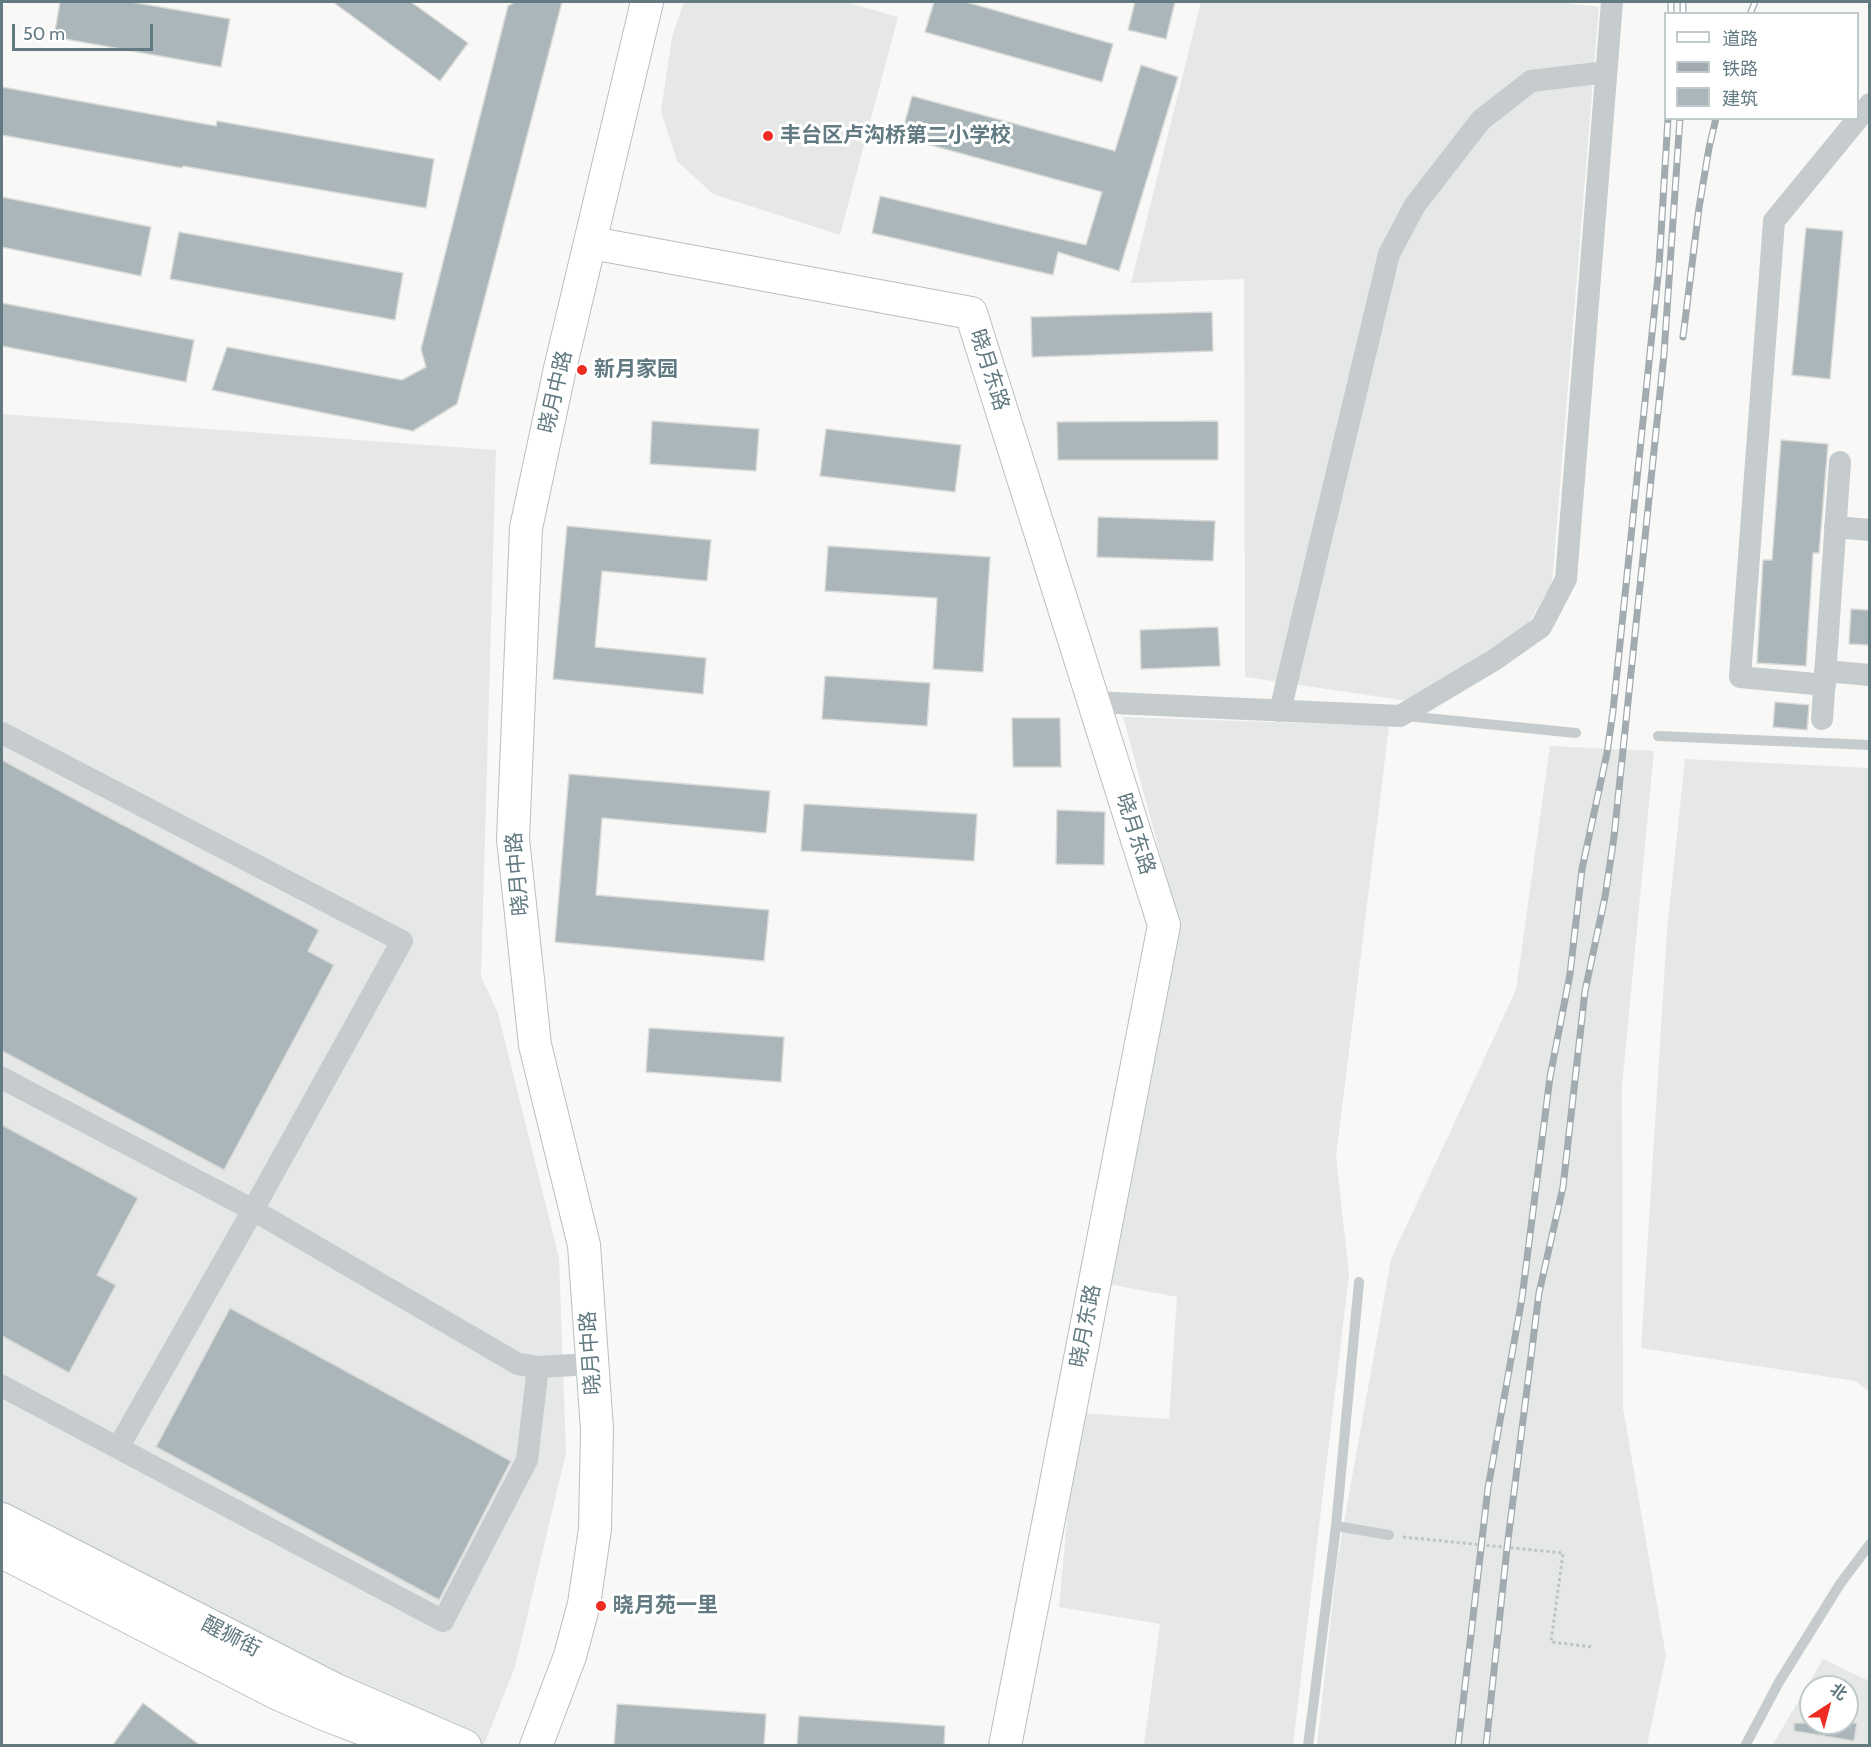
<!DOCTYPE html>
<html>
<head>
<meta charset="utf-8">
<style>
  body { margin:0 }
  #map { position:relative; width:1871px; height:1747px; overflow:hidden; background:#f8f8f6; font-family:Cabin,"Noto Sans SC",sans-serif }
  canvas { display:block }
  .frame { position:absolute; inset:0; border:3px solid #627a82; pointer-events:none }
  .legend { position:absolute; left:1664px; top:12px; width:195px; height:108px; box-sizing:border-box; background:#fff; border:2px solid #c0cacd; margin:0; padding:8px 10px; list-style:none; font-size:18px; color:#627a82 }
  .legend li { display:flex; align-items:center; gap:12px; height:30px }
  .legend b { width:30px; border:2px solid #c0cacd }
  .north { position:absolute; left:1799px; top:1675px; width:60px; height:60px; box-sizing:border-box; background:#fff; border:2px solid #c0cacd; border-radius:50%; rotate:36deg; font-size:16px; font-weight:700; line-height:24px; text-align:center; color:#627a82 }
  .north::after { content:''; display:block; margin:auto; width:21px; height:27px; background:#ed2d21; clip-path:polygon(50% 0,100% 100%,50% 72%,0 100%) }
  .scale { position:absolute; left:12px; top:24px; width:141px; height:27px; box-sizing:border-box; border:3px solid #627a82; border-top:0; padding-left:8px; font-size:18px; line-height:21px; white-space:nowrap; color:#627a82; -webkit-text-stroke:4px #fff; paint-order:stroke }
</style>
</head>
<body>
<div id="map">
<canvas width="1871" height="1747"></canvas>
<div class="frame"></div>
<ul class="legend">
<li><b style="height:8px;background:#fff"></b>道路</li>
<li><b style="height:8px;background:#a2acb0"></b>铁路</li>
<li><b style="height:16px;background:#aab6b9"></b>建筑</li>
</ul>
<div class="north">北</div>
<div class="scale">50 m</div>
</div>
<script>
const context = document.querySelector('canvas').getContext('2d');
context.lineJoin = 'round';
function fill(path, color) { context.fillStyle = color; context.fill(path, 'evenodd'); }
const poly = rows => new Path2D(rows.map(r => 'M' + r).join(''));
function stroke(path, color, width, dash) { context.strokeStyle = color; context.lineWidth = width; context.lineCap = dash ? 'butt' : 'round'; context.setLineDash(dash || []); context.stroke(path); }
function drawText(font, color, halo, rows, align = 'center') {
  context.font = font + ' Cabin,"Noto Sans SC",sans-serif'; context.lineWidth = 6; context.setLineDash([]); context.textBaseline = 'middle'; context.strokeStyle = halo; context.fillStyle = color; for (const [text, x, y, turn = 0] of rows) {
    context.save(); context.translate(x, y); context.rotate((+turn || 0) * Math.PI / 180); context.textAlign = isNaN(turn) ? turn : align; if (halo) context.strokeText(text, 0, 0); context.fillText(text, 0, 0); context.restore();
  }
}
fill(poly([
  [684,2,845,2,898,17,840,235,713,194,677,161,661,111,672,37],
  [1201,2,1559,2,1599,7,1552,583,1528,625,1408,701,1245,677,1244,279,1131,283],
  [2,414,496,450,481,977,498,1013,559,1258,566,1453,515,1667,484,1745,391,1745,2,1546],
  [1123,717,1389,726,1336,1157,1349,1275,1293,1745,1144,1745,1160,1624,1059,1607,1077,1413,1169,1419,1177,1297,1108,1284,1177,916],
  [1550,746,1654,751,1622,1086,1623,1408,1666,1656,1647,1745,1317,1746,1337,1562,1391,1259,1516,990],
  [1685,759,1869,768,1869,1391,1855,1381,1641,1348,1667,930],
  [1823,1659,1869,1681,1869,1745,1772,1746],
  [1811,1687,1847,1687,1847,1723,1811,1723]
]), '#e6e8e7');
const building = poly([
  [60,2,131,2,230,19,221,67,54,37,60,2],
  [333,2,411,2,468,43,440,81,333,2],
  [515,2,562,2,457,404,413,431,212,390,227,347,402,380,426,367,421,349,508,6,515,2],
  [934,2,966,2,1113,44,1102,82,925,32,934,2],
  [1135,2,1175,2,1166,39,1128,30,1135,2],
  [1141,65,1178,77,1119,271,1058,252,1053,275,872,233,880,196,1086,245,1102,192,901,137,912,96,1115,151,1141,65],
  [2,87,216,126,217,121,434,159,426,208,183,166,182,168,2,135,2,87],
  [2,197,151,227,141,276,2,247,2,197],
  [1806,228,1843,231,1830,379,1792,375,1806,228],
  [179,232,403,273,395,320,170,279,179,232],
  [2,303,194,340,186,382,2,346,2,303],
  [1212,312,1213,351,1032,357,1031,317,1212,312],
  [652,421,759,429,756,471,650,464,652,421],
  [1218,421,1218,460,1058,460,1057,422,1218,421],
  [826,429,961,445,955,492,820,476,826,429],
  [1781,440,1828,444,1819,553,1813,553,1806,666,1757,663,1763,560,1772,560,1781,440],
  [1098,517,1215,521,1213,561,1097,557,1098,517],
  [567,526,711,540,707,581,602,571,595,647,706,658,703,694,553,679,567,526],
  [828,546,990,557,983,672,933,669,937,598,825,591,828,546],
  [1851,609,1869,610,1869,645,1849,644,1851,609],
  [1218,627,1220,666,1141,669,1140,630,1218,627],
  [825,676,930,683,927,726,822,719,825,676],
  [1775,702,1809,705,1807,730,1773,727,1775,702],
  [1012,718,1060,718,1061,767,1013,767,1012,718],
  [2,760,319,930,308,951,334,965,224,1170,2,1051,2,760],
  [569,774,770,791,766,833,602,818,596,895,769,910,764,961,555,942,569,774],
  [804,804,977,814,974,861,801,851,804,804],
  [1057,810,1105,812,1104,865,1056,864,1057,810],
  [649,1028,784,1037,781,1082,646,1072,649,1028],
  [2,1125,138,1198,97,1275,116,1285,69,1373,2,1336,2,1125],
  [230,1308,511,1461,439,1600,156,1447,230,1308],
  [143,1703,201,1746,112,1746,143,1703],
  [617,1704,766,1714,764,1746,614,1746,617,1704],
  [799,1716,945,1726,944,1746,797,1746,799,1716],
  [1794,1723,1857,1723,1854,1741,1794,1731,1794,1723]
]);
fill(building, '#aab6b9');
stroke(building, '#dadad8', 1.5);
const secondary = poly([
  [592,243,971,313,1164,925,1005,1746],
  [2,1519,336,1690,465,1746],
  [2,1552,276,1693,324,1714,407,1746],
  [536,1746,570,1656,584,1604,595,1529,597,1429,584,1245,535,1045,513,839,526,528,559,373,647,2]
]);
stroke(secondary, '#b8bfc2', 34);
stroke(poly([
  [1403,1537,1563,1553,1551,1642,1593,1647]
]), '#bfc3c4', 3, [3, 3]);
stroke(poly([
  [1406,716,1576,733],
  [1658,736,1870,745],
  [1336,1526,1389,1535],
  [1308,1746,1336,1526,1359,1282],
  [1745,1746,1779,1682,1840,1584,1870,1544]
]), '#c6cbcd', 10);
stroke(poly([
  [1835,527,1870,530],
  [1825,671,1870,675],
  [1825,685,1740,677,1774,221,1870,104],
  [1093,702,1400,716,1494,660,1541,627,1566,579,1612,2],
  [1280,711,1389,254,1415,205,1481,120,1531,81,1606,72],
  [1822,719,1840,462],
  [2,733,402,941,253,1210,2,1078],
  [2,1386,443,1621,527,1460,538,1367,592,1364],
  [118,1448,253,1210,518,1364,538,1367]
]), '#c6cbcd', 22);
stroke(secondary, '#fff', 32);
const rail = poly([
  [1671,14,1671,2],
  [1683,14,1683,2],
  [1750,14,1755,2],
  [1683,337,1699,208,1709,148,1716,118],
  [1458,1746,1488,1488,1522,1298,1550,1077,1570,974,1582,869,1607,753,1613,711,1659,266,1668,118],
  [1486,1746,1507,1548,1539,1293,1563,1187,1585,991,1605,897,1614,837,1664,354,1680,118]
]);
stroke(rail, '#a2acb0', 7);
stroke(rail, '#fff', 4.5, [14]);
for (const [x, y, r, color] of [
  [768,136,6,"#ed2d21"],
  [582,370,6,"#ed2d21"],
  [601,1606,6,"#ed2d21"]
]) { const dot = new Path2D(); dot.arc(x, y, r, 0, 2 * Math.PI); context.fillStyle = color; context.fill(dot); stroke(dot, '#fff', 2); }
drawText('bold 21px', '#627a82', '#fff', [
  ["丰台区卢沟桥第二小学校",780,136],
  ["新月家园",594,370],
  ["晓月苑一里",613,1606]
], 'left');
drawText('21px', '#627a82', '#fff', [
  ["晓月东路",989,370,72],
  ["晓月中路",556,392,-77],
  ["晓月东路",1135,834,72],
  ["晓月中路",518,874,-95],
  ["晓月东路",1086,1326,-79],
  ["晓月中路",591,1353,-94],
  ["醒狮街",231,1637,27]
]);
</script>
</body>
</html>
